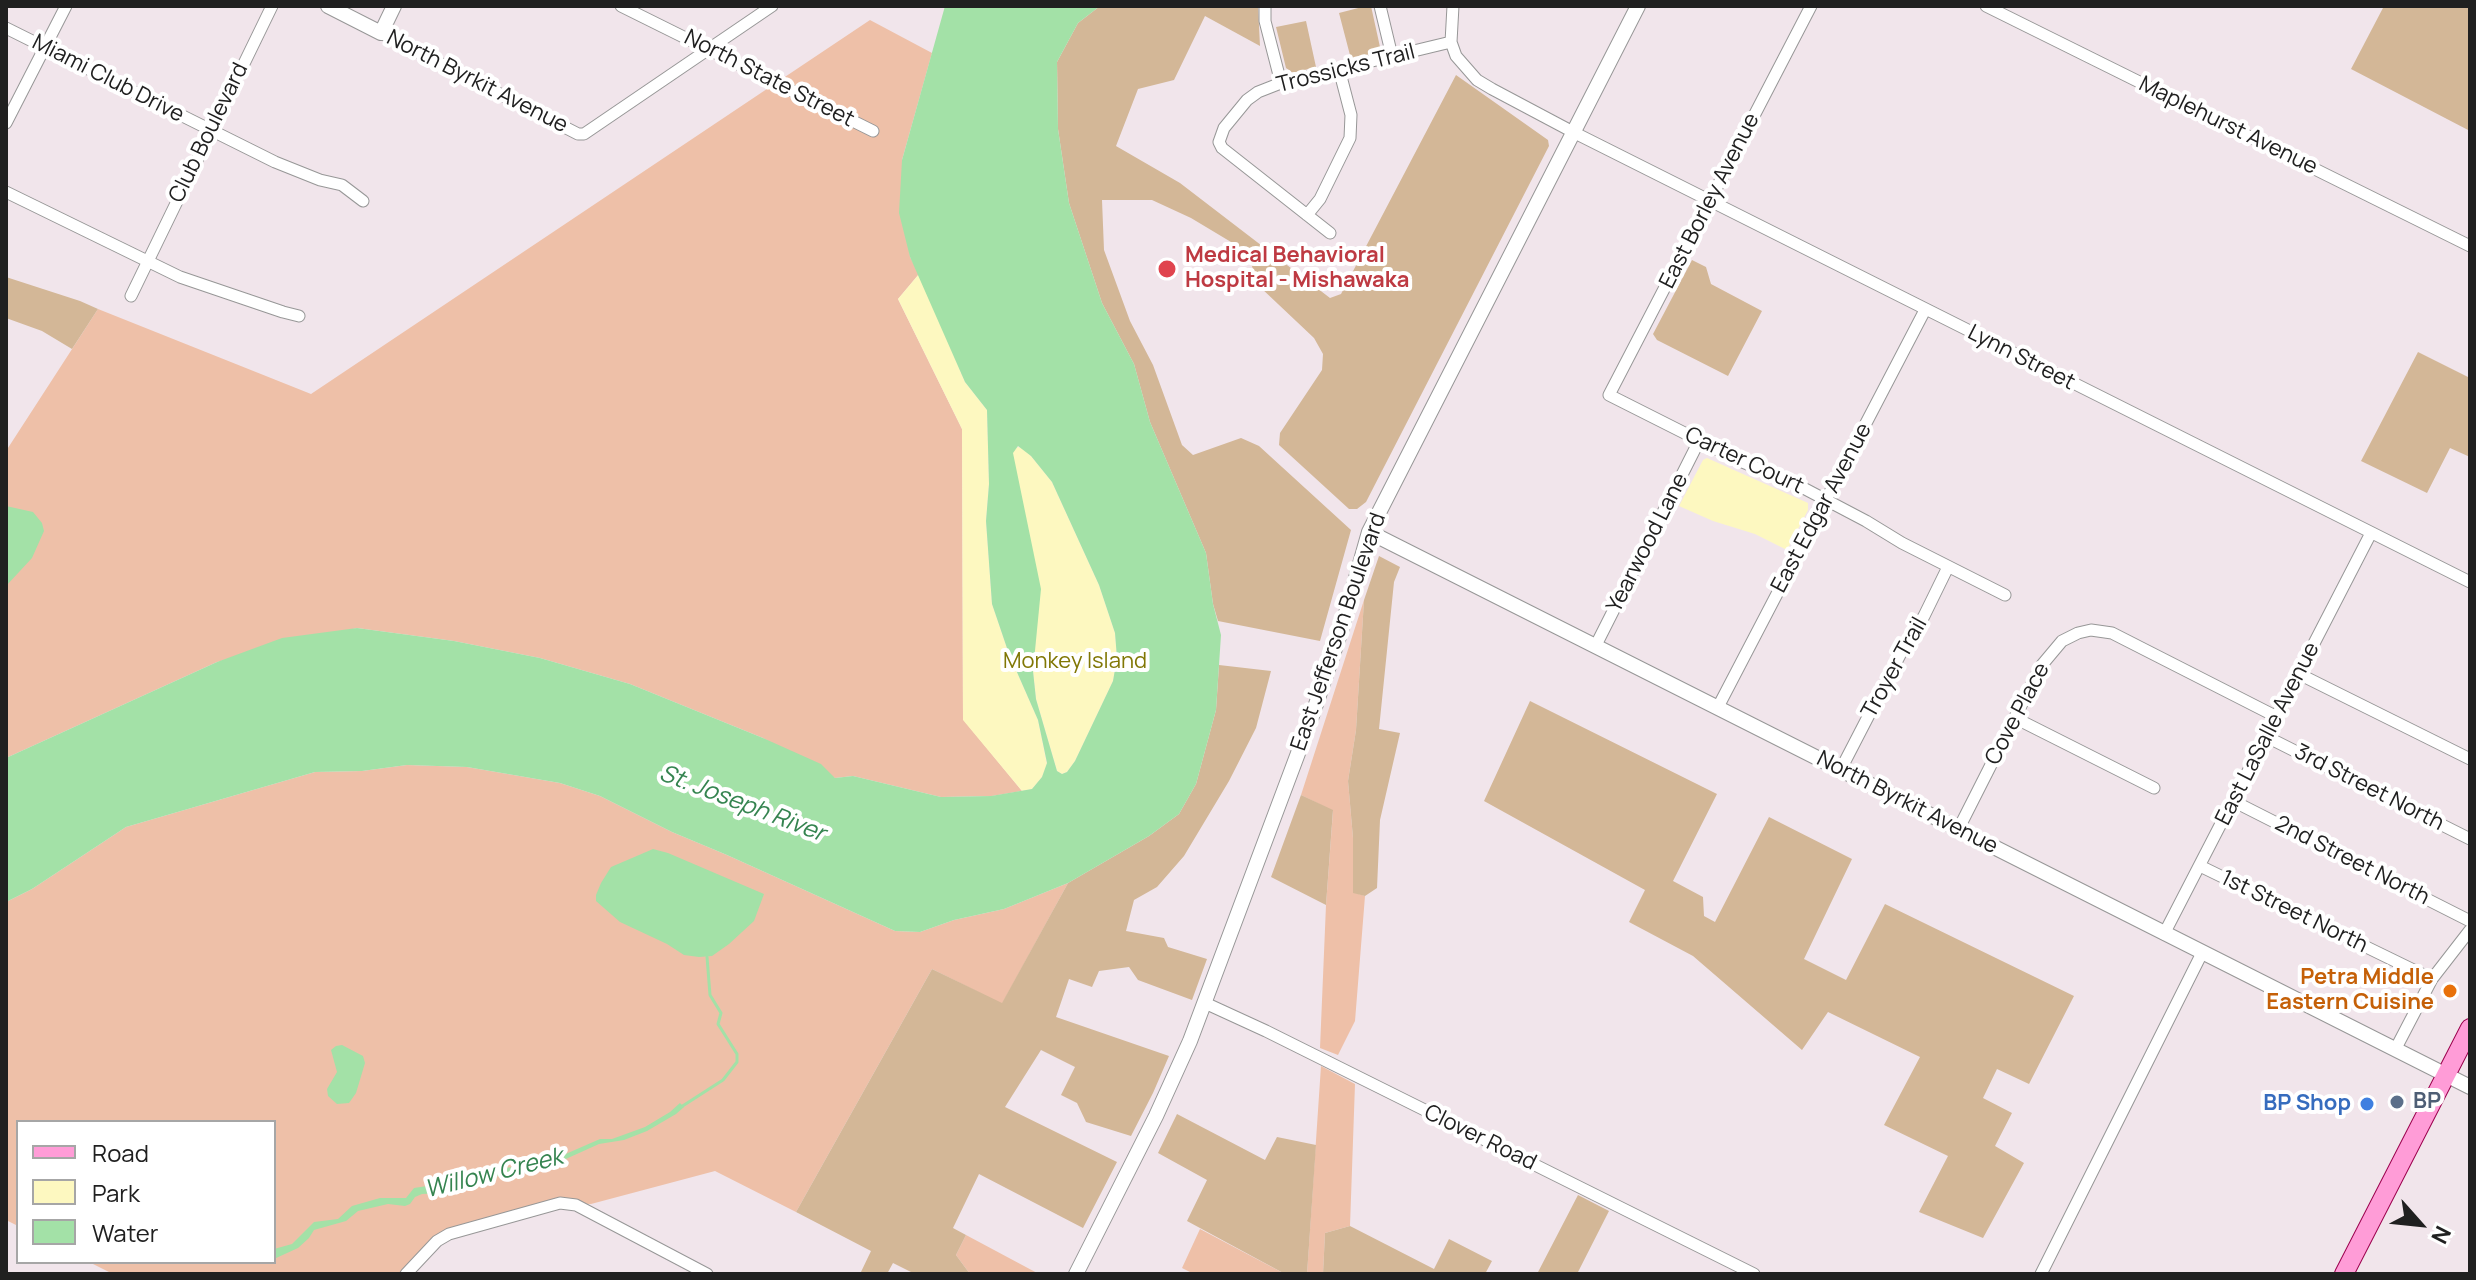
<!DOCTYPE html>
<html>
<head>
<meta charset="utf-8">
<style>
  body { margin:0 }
  #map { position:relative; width:2476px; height:1280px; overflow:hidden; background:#f1e5eb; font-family:Manrope,sans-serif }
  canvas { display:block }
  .frame { position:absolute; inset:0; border:8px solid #202020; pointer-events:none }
  .legend { position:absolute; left:16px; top:1120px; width:260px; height:144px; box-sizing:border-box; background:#fff; border:2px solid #a6a6a6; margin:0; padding:10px 14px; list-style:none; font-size:24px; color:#202020 }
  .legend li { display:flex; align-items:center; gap:16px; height:40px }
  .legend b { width:40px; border:2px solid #a6a6a6 }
  .north { position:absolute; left:2380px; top:1184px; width:80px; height:80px; -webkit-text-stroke:6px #fff; paint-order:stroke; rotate:117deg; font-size:22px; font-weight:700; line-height:32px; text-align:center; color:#202020 }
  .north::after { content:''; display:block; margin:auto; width:28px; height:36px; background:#202020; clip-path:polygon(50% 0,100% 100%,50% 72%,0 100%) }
</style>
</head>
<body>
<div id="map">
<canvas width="2476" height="1280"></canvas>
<div class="frame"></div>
<ul class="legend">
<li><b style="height:10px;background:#ff9cd7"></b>Road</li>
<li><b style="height:22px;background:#fdf8c0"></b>Park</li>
<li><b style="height:22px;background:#a3e1a7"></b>Water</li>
</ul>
<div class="north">N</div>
</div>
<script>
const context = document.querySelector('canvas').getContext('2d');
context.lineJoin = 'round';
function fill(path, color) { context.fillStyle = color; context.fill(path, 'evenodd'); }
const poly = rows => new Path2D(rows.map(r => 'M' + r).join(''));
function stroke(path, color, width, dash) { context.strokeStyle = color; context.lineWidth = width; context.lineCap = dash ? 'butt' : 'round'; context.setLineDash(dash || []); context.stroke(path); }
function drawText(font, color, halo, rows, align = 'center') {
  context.font = font + ' Manrope,sans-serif'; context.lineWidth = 8; context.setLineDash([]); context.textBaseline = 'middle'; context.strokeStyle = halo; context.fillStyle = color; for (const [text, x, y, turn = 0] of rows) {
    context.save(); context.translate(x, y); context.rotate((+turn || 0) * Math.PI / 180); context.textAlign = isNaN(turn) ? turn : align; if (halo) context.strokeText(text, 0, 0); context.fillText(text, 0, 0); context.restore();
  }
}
fill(poly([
  [870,20,932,53,902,160,910,257,919,274,898,299,962,429,963,719,1022,791,992,796,941,797,853,776,835,778,763,738,630,684,540,658,454,641,357,628,217,662,6,758,6,451,98,309,311,394],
  [1364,600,1356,730,1348,781,1353,838,1353,892,1365,896,1355,1021,1338,1055,1320,1048,1326,905,1333,811,1301,795],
  [407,765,467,767,560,783,600,796,672,832,727,855,895,931,920,932,954,920,1004,909,1068,883,1002,1004,932,969,796,1212,715,1171,591,1204,560,1203,455,1231,406,1274,113,1274,89,1262,274,1262,274,1122,18,1122,18,1226,6,1220,6,902,32,889,126,827,315,772,362,771],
  [1321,1066,1355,1084,1350,1226,1325,1233,1323,1274,1307,1274],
  [1200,1229,1285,1274,1194,1274,1182,1268],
  [966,1235,1039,1274,970,1274,956,1255]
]), '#eec0a8');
fill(poly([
  [1100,6,1258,6,1260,46,1205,16,1174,80,1138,89,1116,146,1180,183,1330,298,1341,294,1456,75,1548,140,1549,146,1366,502,1357,509,1349,509,1279,445,1280,433,1322,370,1323,354,1314,338,1260,287,1246,251,1191,218,1152,200,1102,200,1104,250,1130,321,1153,365,1182,445,1193,455,1241,438,1259,446,1351,530,1320,641,1218,621,1213,604,1206,553,1150,422,1134,364,1102,303,1069,203,1058,129,1057,62,1078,23],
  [1366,6,1371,6,1380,47,1378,52,1351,59,1339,13],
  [2384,6,2470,6,2470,131,2351,69],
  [1306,21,1316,67,1293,73,1286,68,1276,27],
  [1692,260,1706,267,1711,284,1762,311,1728,376,1657,340,1653,334],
  [6,277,80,301,98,309,72,349,42,331,6,318],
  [2418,352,2470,378,2470,457,2450,448,2427,493,2361,461],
  [1379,556,1400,567,1394,582,1379,729,1400,733,1380,820,1377,888,1365,896,1353,893,1353,838,1348,781,1356,730,1364,600],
  [1219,665,1271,671,1256,728,1229,781,1184,856,1157,887,1134,900,1126,931,1164,938,1168,947,1207,959,1192,1000,1138,980,1129,967,1099,971,1092,987,1069,979,1056,1017,1169,1056,1153,1093,1131,1136,1086,1122,1077,1103,1061,1095,1075,1067,1041,1050,1005,1107,1117,1162,1083,1228,979,1174,953,1228,966,1235,956,1255,970,1274,915,1274,893,1263,887,1274,860,1274,871,1251,796,1212,932,969,1002,1003,1068,883,1149,836,1179,814,1196,784,1216,710],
  [1530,701,1717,794,1673,881,1703,897,1704,916,1715,922,1769,817,1852,859,1804,959,1846,980,1885,904,2074,996,2029,1084,1997,1069,1983,1098,2012,1113,1995,1146,2024,1163,1983,1238,1919,1212,1948,1156,1884,1125,1920,1057,1828,1012,1802,1050,1693,956,1629,922,1645,890,1484,801],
  [1301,795,1333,810,1326,905,1271,877],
  [1177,1114,1265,1160,1277,1137,1316,1145,1307,1274,1285,1274,1187,1221,1207,1180,1158,1153],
  [1578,1195,1609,1211,1577,1274,1537,1274],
  [1350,1226,1434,1269,1449,1239,1492,1261,1485,1274,1323,1274,1325,1233]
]), '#d3b797');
fill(poly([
  [919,274,965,382,987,410,989,484,986,521,992,604,1009,654,1038,720,1047,764,1042,777,1032,789,1022,791,963,720,962,429,898,299],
  [1016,447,1022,448,1031,456,1052,482,1099,585,1115,633,1117,658,1113,681,1075,761,1067,772,1062,774,1057,771,1036,699,1033,671,1040,589,1019,488,1012,452],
  [1707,458,1808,503,1808,510,1787,550,1755,534,1713,521,1679,506,1703,460]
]), '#fdf8c0');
fill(poly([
  [945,6,1100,6,1078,23,1057,62,1058,129,1069,203,1102,303,1134,364,1150,422,1206,553,1213,604,1221,635,1216,710,1196,784,1179,814,1149,836,1068,883,1004,909,954,920,920,932,895,931,727,855,672,832,600,796,560,783,467,767,407,765,362,771,315,772,126,827,32,889,6,902,6,758,217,662,282,638,357,628,454,641,540,658,630,684,763,738,821,764,835,778,853,776,941,797,991,796,1032,789,1042,777,1047,763,1038,720,1009,654,992,604,986,521,989,484,987,410,965,382,910,257,899,213,902,160],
  [1018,446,1031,456,1052,482,1099,585,1115,633,1117,658,1113,681,1075,761,1067,772,1062,774,1057,771,1036,699,1033,671,1041,589,1013,453],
  [6,506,33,512,42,523,44,531,32,558,6,586],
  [653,849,668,853,764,894,754,921,729,944,712,956,699,957,684,955,667,944,620,922,596,901,596,895,601,883,611,867],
  [342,1045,363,1056,365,1063,356,1093,349,1103,337,1104,328,1096,327,1089,337,1072,331,1050,336,1046],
  [680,1103,684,1107,676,1114,647,1131,624,1140,599,1144,548,1167,528,1173,505,1174,484,1180,462,1182,452,1185,442,1193,422,1194,415,1197,410,1204,405,1206,388,1204,358,1211,346,1221,314,1230,309,1238,298,1248,274,1259,274,1249,292,1244,314,1222,338,1219,352,1206,380,1198,406,1198,414,1188,446,1183,458,1177,483,1175,504,1168,545,1163,600,1139,612,1139,645,1127,670,1112]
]), '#a3e1a7');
stroke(poly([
  [681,1107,723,1080,737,1062,737,1054,718,1024,721,1013,710,995,707,957]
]), '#a3e1a7', 3);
const minor = poly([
  [621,6,873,131],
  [1265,6,1265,21,1281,83],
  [1380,6,1392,56],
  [1453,6,1451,42,1456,56,1477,80,1492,89,1573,132,2470,582],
  [1811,6,1609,395,1742,462,1790,481,1866,521,1902,543,2005,595],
  [1986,6,2470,246],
  [6,28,275,162,320,180,342,185,363,201],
  [381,33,578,134,584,134,772,6],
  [6,123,66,6],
  [6,192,180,277,283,312,299,316],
  [1307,215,1320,199,1350,138,1351,115,1339,69],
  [1330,233,1222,148,1219,142,1224,128,1247,100,1258,92,1281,83,1451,42],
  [131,296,272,6],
  [1596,645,1699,441],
  [2299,674,2470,759],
  [1718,707,1925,310],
  [2015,718,2154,788],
  [2267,737,2470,839],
  [1841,769,1902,651,1924,616,1948,567],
  [2233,801,2470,921],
  [1958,830,2041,666,2062,641,2078,633,2091,630,2112,633,2277,717],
  [2200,866,2432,979],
  [2164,934,2371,533],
  [1205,1003,1266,1031,1754,1274],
  [2395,1050,2432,979,2470,930],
  [406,1274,437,1241,449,1234,560,1203,576,1205,707,1274],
  [2041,1274,2202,953]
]);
const tertiary = poly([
  [328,6,381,33,394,6],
  [1369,532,2470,1087],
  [1076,1274,1156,1116,1190,1041,1312,716,1341,631,1369,532,1638,6]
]);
const primary = poly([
  [2344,1274,2470,1028]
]);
stroke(minor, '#979797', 13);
stroke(tertiary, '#979797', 16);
stroke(primary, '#9b004d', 20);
stroke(minor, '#fff', 11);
stroke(tertiary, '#fff', 14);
stroke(primary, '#ff9cd7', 18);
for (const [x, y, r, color] of [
  [1167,269,10,"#e0444e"],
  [2450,991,8,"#e8710a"],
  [2397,1102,8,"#5c6f8a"],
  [2367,1104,8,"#3f7fe0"]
]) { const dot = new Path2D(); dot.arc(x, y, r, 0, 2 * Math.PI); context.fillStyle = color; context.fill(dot); stroke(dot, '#fff', 3); }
drawText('22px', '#202020', '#fff', [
  ["Trossicks Trail",1346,69,-14],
  ["Miami Club Drive",108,79,27],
  ["North State Street",769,79,27],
  ["North Byrkit Avenue",477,82,27],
  ["Maplehurst Avenue",2228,126,26],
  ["Club Boulevard",209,133,-64],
  ["East Borley Avenue",1710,201,-63],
  ["Lynn Street",2021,358,27],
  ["Carter Court",1744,461,25],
  ["East Edgar Avenue",1822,508,-62],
  ["Yearwood Lane",1648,543,-63],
  ["East Jefferson Boulevard",1339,632,-71],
  ["Troyer Trail",1895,668,-61],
  ["Cove Place",2018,714,-62],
  ["East LaSalle Avenue",2268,734,-63],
  ["3rd Street North",2369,788,27],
  ["North Byrkit Avenue",1907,803,27],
  ["2nd Street North",2352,861,27],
  ["1st Street North",2294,912,26],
  ["Clover Road",1480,1138,26]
]);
drawText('bold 22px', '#be3a42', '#fff', [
  ["Medical Behavioral",1185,256],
  ["Hospital - Mishawaka",1185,281]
], 'left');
drawText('22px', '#817705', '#fff', [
  ["Monkey Island",1075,662]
]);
drawText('bold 22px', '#c56008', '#fff', [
  ["Petra Middle",2434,978],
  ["Eastern Cuisine",2434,1003]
], 'right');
drawText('bold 22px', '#4e5e75', '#fff', [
  ["BP",2413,1102]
], 'left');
drawText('bold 22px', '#366cbe', '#fff', [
  ["BP Shop",2351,1104]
], 'right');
drawText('italic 24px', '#358450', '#fff', [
  ["St. Joseph River",742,804,21],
  ["Willow Creek",494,1174,-14]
]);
</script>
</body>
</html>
